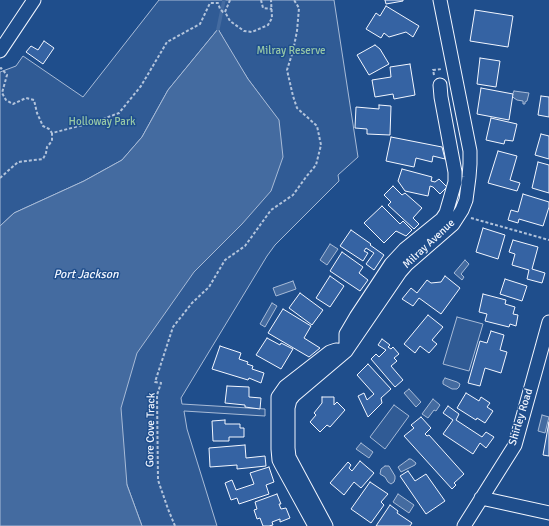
<!DOCTYPE html>
<html>
<head>
<meta charset="utf-8">
<style>
  body { margin:0 }
  canvas { display:block; background:#1f4e8c }
</style>
</head>
<body>
<canvas width="549" height="526"></canvas>
<script>
const context = document.querySelector('canvas').getContext('2d');
context.lineJoin = 'round';
function fill(path, color) { context.fillStyle = color; context.fill(path, 'evenodd'); }
const poly = rows => new Path2D(rows.map(r => 'M' + r).join(''));
function stroke(path, color, width, dash) { context.strokeStyle = color; context.lineWidth = width; context.lineCap = dash ? 'butt' : 'round'; context.setLineDash(dash || []); context.stroke(path); }
function drawText(font, color, halo, rows, align = 'center') {
  context.font = font + ' Signika,sans-serif'; context.lineWidth = 3; context.setLineDash([]); context.textBaseline = 'middle'; context.strokeStyle = halo; context.fillStyle = color; for (const [text, x, y, turn = 0] of rows) {
    context.save(); context.translate(x, y); context.rotate((+turn || 0) * Math.PI / 180); context.textAlign = isNaN(turn) ? turn : align; if (halo) context.strokeText(text, 0, 0); context.fillText(text, 0, 0); context.restore();
  }
}
const built = poly([
  [159,0,334,0,358,157,338,175,339,181,275,245,267,256,181,398,182,404,265,409,265,416,184,411,187,429,217,526,142,526,111,441,139,330,276,117,248,79,235,59,218,29,168,90,142,137,122,160,84,181,14,213,0,226,0,72,16,66,23,56,83,97,159,0],
  [457,317,483,324,469,371,443,364,457,317],
  [394,405,409,416,385,449,370,437,394,405]
]);
fill(built, '#305b95');
stroke(built, '#a8bbd7', 1);
const water = poly([
  [218,29,248,79,279,120,283,157,271,191,242,224,194,272,137,353,121,408,127,485,142,526,0,526,0,226,14,213,84,181,122,160,142,137,168,90,218,29],
  [514,91,529,93,527,101,525,102,525,104,523,104,523,101,517,100,514,98,512,96,514,91],
  [330,244,338,249,327,265,320,260,330,244],
  [465,260,469,264,461,274,464,277,462,280,454,273,465,260],
  [293,281,296,289,276,296,273,288,293,281],
  [272,303,277,306,265,327,260,324,272,303],
  [445,378,457,382,460,384,459,387,457,389,452,389,443,384,443,381,445,378],
  [409,389,421,402,416,407,404,393,409,389],
  [433,399,440,405,436,411,434,410,428,418,422,414,433,399],
  [542,415,549,417,545,433,538,431,542,415],
  [361,443,373,452,369,458,356,449,361,443],
  [409,459,411,459,416,463,415,465,401,472,398,467,409,459],
  [385,466,389,466,395,476,395,479,394,482,391,484,388,482,385,477,380,474,381,469,385,466],
  [398,494,414,505,409,513,393,502,398,494]
]);
fill(water, '#446ba0');
stroke(water, '#a8bbd7', 1);
stroke(poly([
  [218,29,224,0]
]), '#446ba0', 3.5);
const building = poly([
  [385,0,403,0,403,1,386,4,385,0],
  [386,6,419,26,413,37,406,32,389,37,384,33,381,38,366,29,376,13,380,16,386,6],
  [475,10,513,16,508,47,470,41,475,10],
  [44,41,54,48,43,64,26,52,31,46,38,50,44,41],
  [375,45,380,49,389,64,369,75,357,55,375,45],
  [480,58,500,61,496,87,477,84,480,58],
  [410,64,415,95,394,99,393,94,375,97,372,80,391,77,390,67,410,64],
  [481,88,513,94,509,120,477,114,481,88],
  [541,96,549,97,549,117,538,115,541,96],
  [379,105,391,106,390,135,367,134,367,129,355,128,356,107,379,109,379,105],
  [491,118,517,124,513,141,505,140,504,144,486,140,491,118],
  [541,134,549,136,549,159,535,155,541,134],
  [391,137,442,147,445,159,433,156,432,162,416,158,414,167,386,161,391,137],
  [498,151,517,156,510,180,520,183,517,191,488,183,498,151],
  [538,162,549,165,549,193,532,188,538,162],
  [402,169,432,177,431,181,435,182,439,179,447,187,440,194,433,187,430,186,428,196,405,191,398,181,402,169],
  [393,186,402,195,405,193,422,208,413,218,419,224,414,229,388,205,391,202,384,195,393,186],
  [523,194,549,202,549,207,543,226,519,219,518,223,508,220,511,210,518,212,523,194],
  [382,206,400,224,403,221,412,230,406,236,396,231,384,243,364,223,382,206],
  [483,228,505,235,498,259,476,252,483,228],
  [351,230,371,244,370,245,384,255,374,270,366,264,374,253,366,248,364,251,368,253,363,261,340,246,351,230],
  [513,240,538,247,532,269,545,273,542,283,527,279,529,270,512,265,515,254,509,252,513,240],
  [342,252,363,267,359,273,368,280,360,291,330,271,342,252],
  [330,276,344,286,330,307,316,298,330,276],
  [445,276,460,288,441,314,419,298,413,306,402,299,411,288,417,293,427,280,431,283,441,282,445,276],
  [505,279,527,286,522,301,500,294,505,279],
  [300,293,323,310,312,325,289,308,300,293],
  [483,294,506,300,505,304,515,307,513,314,518,315,516,326,510,324,509,327,485,321,487,314,479,312,483,294],
  [283,309,311,326,304,338,320,348,309,357,268,333,283,309],
  [428,315,443,327,432,340,437,344,429,353,420,346,415,353,404,344,428,315],
  [491,331,504,335,500,350,507,352,501,373,485,368,480,386,468,383,480,341,487,343,491,331],
  [267,338,280,345,281,343,293,349,281,369,256,355,267,338],
  [382,339,390,345,388,347,391,349,393,347,399,354,394,358,397,361,391,366,403,380,395,387,371,359,376,354,379,357,386,350,378,345,382,339],
  [220,346,241,353,239,359,248,362,247,364,253,366,252,369,264,373,261,383,249,378,248,380,212,369,220,346],
  [368,364,391,389,381,398,382,403,368,417,358,396,364,393,367,400,374,394,357,375,368,364],
  [227,386,249,387,249,397,261,398,260,409,245,407,245,405,225,403,227,386],
  [466,393,479,401,481,397,490,403,487,407,493,411,485,423,477,418,476,420,457,408,466,393],
  [322,397,334,397,334,405,337,402,345,410,330,427,327,425,320,432,310,422,316,415,314,413,322,403,322,397],
  [448,406,459,414,456,420,482,437,486,432,494,437,486,448,480,443,473,454,443,434,453,420,443,413,448,406],
  [421,417,431,428,425,434,427,436,429,435,464,474,454,483,456,485,452,489,404,436,414,428,411,425,421,417],
  [225,420,225,424,240,424,240,428,244,428,244,437,229,437,229,441,213,441,212,421,225,420],
  [549,422,549,456,543,455,549,422],
  [245,445,246,458,265,456,266,466,237,469,237,465,210,467,209,448,245,445],
  [360,461,374,473,361,488,354,482,344,495,330,483,348,462,351,465,349,468,352,471,360,461],
  [269,467,274,482,266,485,269,494,239,504,237,498,231,500,225,483,232,480,236,490,254,484,250,473,269,467],
  [408,471,415,481,426,474,445,501,426,514,400,476,408,471],
  [370,482,388,494,381,502,384,505,371,523,351,509,370,482],
  [277,494,281,504,279,504,281,509,286,508,290,518,280,522,280,519,272,522,273,525,269,526,263,526,260,518,257,519,254,510,257,509,255,502,277,494],
  [390,505,398,511,397,513,412,523,410,526,376,526,390,505]
]);
fill(building, '#3563a3');
stroke(building, '#f2f6ff', 1);
const minor = poly([
  [0,51,34,0],
  [346,351,346,334,356,317,391,264,405,249,442,219,446,213,455,182,455,172,441,97,440,85],
  [481,498,549,513],
  [315,526,281,464,279,460,278,449,278,397,285,387,330,352,336,350,346,351],
  [326,526,289,457,288,448,288,408,290,400,294,395,346,351,400,272,407,264,453,224,462,210,466,200,469,177,470,164,470,151,440,0],
  [464,526,515,445,549,322]
]);
stroke(minor, '#f2f6ff', 15);
stroke(poly([
  [230,0,225,12,230,21,244,31,252,32,268,25,272,18,271,0],
  [261,0,263,8,272,9],
  [0,69,1,68,7,75,2,93,6,100,13,104,26,98,34,100,37,113,43,126,49,129,52,133,95,122,119,113,141,86,167,42,200,24,210,3,218,3,220,9,223,12,225,12],
  [434,75,433,70,442,69],
  [0,178,18,162,43,159,46,153,47,147,52,141,52,133],
  [471,218,549,240],
  [175,526,168,509,158,480,157,395,161,383,155,382,173,327,192,303,209,287,225,260,245,246,271,210,293,195,306,177,316,165,321,145,317,126,297,108,293,96,287,70,293,51,297,31,299,8,294,0]
]), '#b3c4dc', 2, [3, 2]);
stroke(minor, '#1f4e8c', 13);
drawText('11px', '#97c8a6', '#1f4e8c', [
  ["Milray Reserve",291,51],
  ["Holloway Park",102,122]
]);
drawText('11px', '#f2f6ff', '#1f4e8c', [
  ["Milray Avenue",429,244,-43],
  ["Shirley Road",521,417,-73],
  ["Gore Cove Track",151,430,-89]
]);
drawText('italic 12px', '#f2f6ff', '#1f4e8c', [
  ["Port Jackson",86,275]
]);
</script>
</body>
</html>
